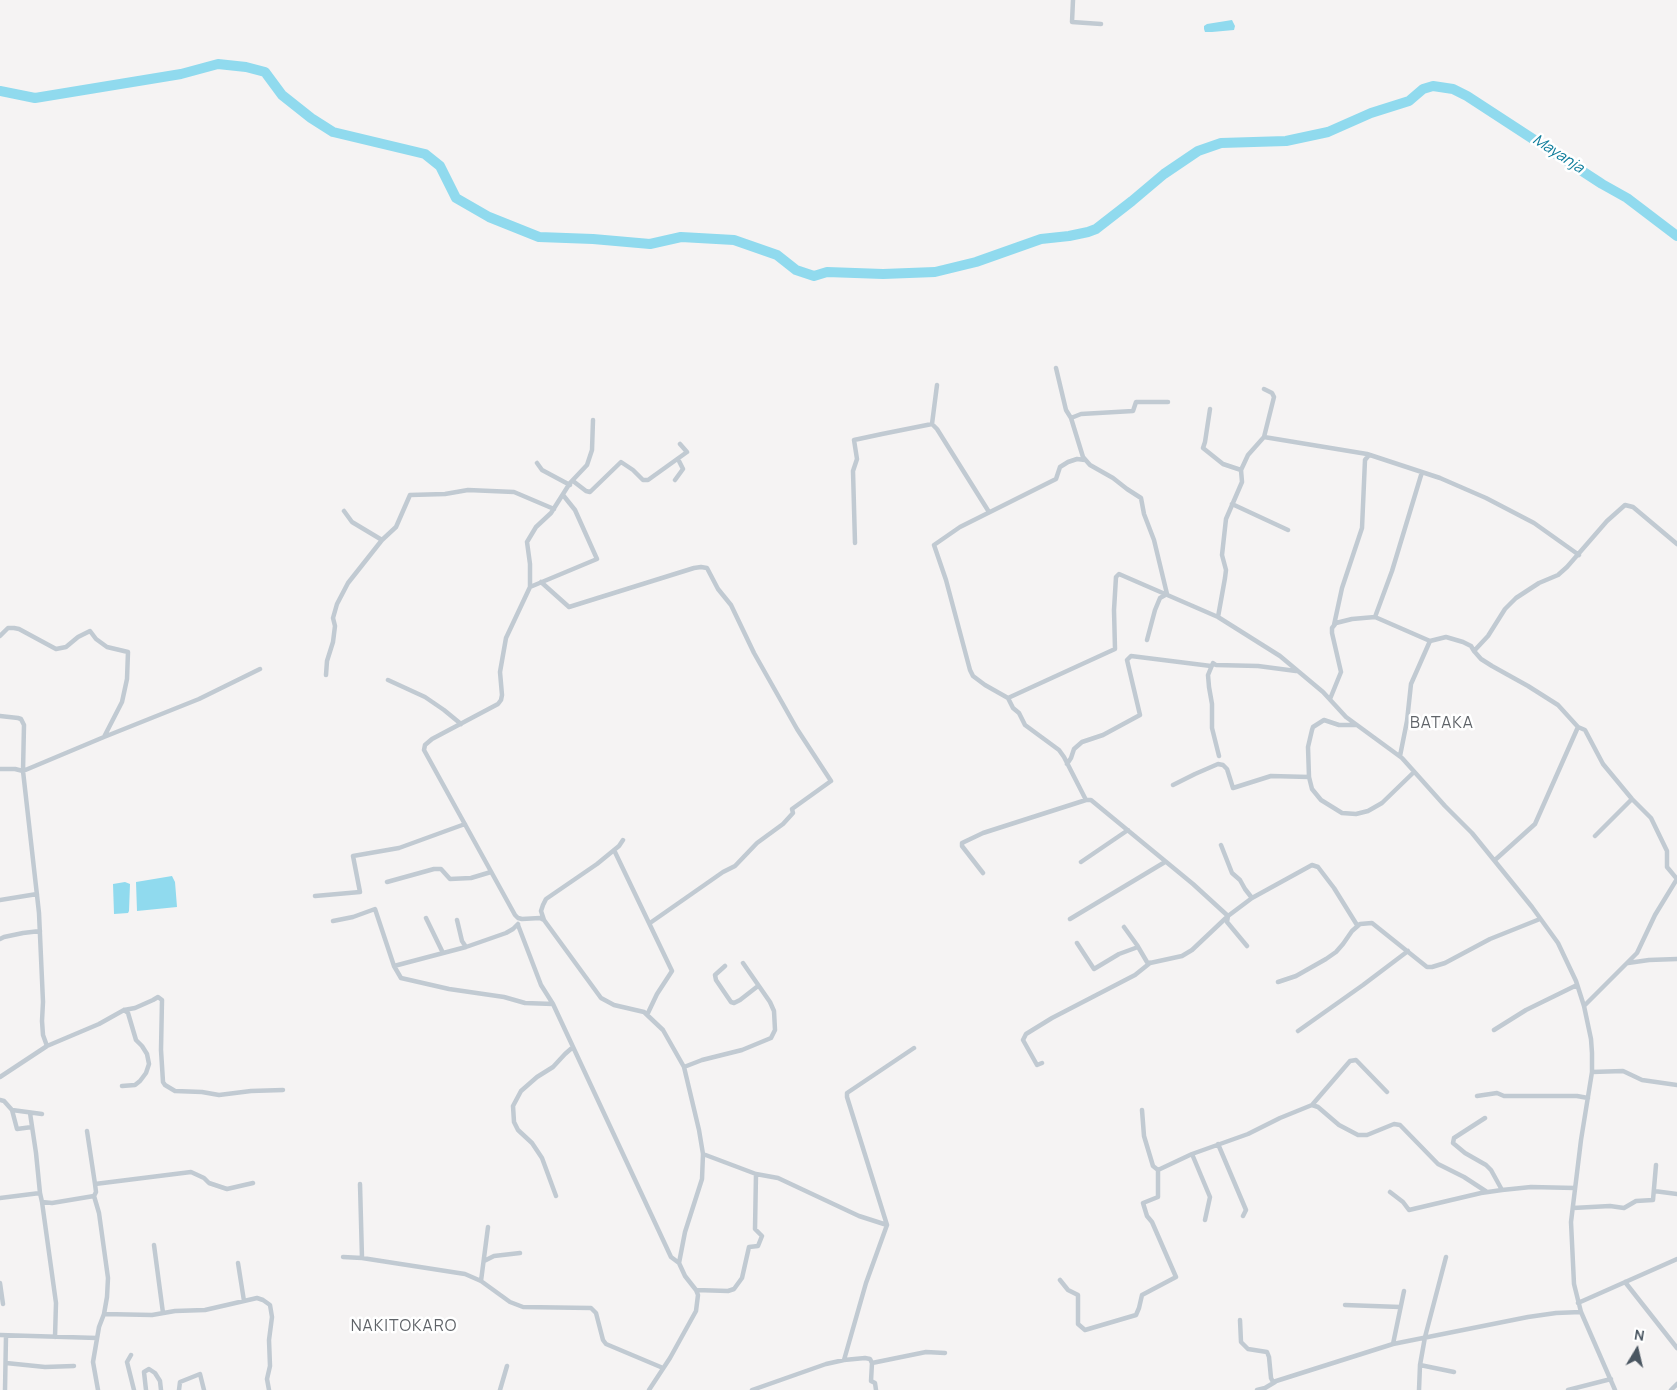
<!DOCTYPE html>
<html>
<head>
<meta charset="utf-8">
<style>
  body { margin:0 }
  #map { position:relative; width:1677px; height:1390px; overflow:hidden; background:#f5f3f3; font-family:Manrope,sans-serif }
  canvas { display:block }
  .north { position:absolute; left:1612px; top:1325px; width:50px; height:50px; -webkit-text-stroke:4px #fff; paint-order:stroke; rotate:9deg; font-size:14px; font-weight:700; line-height:20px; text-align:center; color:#4a5661 }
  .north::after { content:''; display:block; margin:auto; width:18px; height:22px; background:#4a5661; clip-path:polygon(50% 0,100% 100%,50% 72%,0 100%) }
</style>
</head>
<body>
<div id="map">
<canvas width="1677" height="1390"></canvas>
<div class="north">N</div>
</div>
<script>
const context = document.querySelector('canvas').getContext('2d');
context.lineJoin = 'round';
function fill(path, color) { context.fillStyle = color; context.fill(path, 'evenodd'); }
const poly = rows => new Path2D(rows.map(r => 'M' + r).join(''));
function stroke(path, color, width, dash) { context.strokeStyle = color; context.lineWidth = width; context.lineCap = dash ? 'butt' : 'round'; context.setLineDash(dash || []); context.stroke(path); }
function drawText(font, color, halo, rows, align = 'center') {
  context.font = font + ' Manrope,sans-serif'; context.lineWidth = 5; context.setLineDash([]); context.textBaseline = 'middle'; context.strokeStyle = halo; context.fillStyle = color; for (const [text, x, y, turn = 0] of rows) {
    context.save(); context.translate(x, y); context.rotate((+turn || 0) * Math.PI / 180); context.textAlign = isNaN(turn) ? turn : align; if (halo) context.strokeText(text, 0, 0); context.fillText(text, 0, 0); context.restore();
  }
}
fill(poly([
  [1232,20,1235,26,1234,30,1212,32,1205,32,1204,29,1204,26,1207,24],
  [172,876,175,882,177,907,137,911,136,882],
  [125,882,130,884,129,911,128,913,114,914,113,884]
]), '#90daee');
stroke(poly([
  [0,91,35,98,181,74,218,64,246,67,265,72,282,95,311,118,333,132,425,154,440,166,456,198,489,217,539,237,593,239,650,244,681,237,734,240,777,255,796,270,814,276,827,272,883,274,935,272,976,262,1041,239,1069,236,1088,232,1096,229,1132,201,1164,174,1198,151,1221,143,1286,141,1328,132,1371,113,1409,101,1423,89,1433,86,1453,89,1467,96,1602,184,1627,198,1677,236]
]), '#90daee', 10);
stroke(poly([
  [1073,0,1072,22,1101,24],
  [1056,368,1066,410,1071,418,1083,457,1090,465,1113,478,1127,489,1141,498,1144,514,1154,540,1167,594,1160,598,1155,610,1147,640],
  [1264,389,1272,393,1274,397,1264,437,1248,455,1241,470,1242,482,1226,519,1222,555,1226,570,1225,578,1218,617,1280,656,1323,692,1346,717,1402,758,1445,806,1472,833,1532,907,1558,943,1576,981,1584,1006,1591,1039,1592,1053,1592,1072,1581,1140,1571,1222,1574,1284,1581,1312,1615,1390],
  [1210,409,1205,442,1203,448,1223,464,1241,470],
  [1071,418,1081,414,1133,411,1136,402,1168,402],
  [932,424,937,385],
  [1264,437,1367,454,1440,478,1486,498,1534,523,1579,555],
  [537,463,542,470,570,485],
  [675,480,683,469,678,459],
  [573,481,586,491,590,492,621,462,633,470,643,480,648,480,687,452,680,444],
  [1232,504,1288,530],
  [382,540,396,527,410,495,445,494,468,490,514,492,554,509],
  [855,543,853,471,857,459,854,440,882,434,932,424,937,429,989,512],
  [541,582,569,607,694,568,701,567,707,568,718,589,731,605,754,653,797,729,831,781,792,809,793,813,783,824,757,843,735,866,723,872,650,923],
  [530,587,597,559,575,510,563,495],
  [1375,617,1392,571,1422,472],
  [1334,625,1342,588,1362,528,1365,460,1369,455],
  [0,636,8,628,14,628,19,629,56,649,66,647,78,637,90,631,96,639,107,647,128,652,127,679,122,702,104,737,199,699,260,669],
  [1474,651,1481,659,1492,666,1528,686,1558,705,1578,727,1585,730,1603,764,1632,799,1651,818,1667,851,1667,867,1677,879,1655,915,1637,953,1584,1006],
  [326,675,327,661,333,642,335,626,333,618,337,604,348,583,382,540,352,522,344,511],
  [388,680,425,697,444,710,461,724],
  [1008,698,985,685,973,676,970,670,946,580,934,545,960,527,1056,479,1060,467,1068,462,1077,459,1085,460],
  [1330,699,1341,672,1332,633,1332,628,1336,623,1352,619,1375,617,1430,641],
  [0,716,18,718,21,719,24,725,23,771,39,913,43,1002,42,1021,43,1035,47,1046],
  [1356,725,1339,725,1324,720,1313,727,1312,730,1308,747,1309,777,1312,789,1321,800,1342,813,1356,814,1368,811,1382,803,1414,772],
  [1219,756,1212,728,1212,704,1209,687,1208,675,1213,663,1216,665,1258,666,1296,671],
  [1400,756,1407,721,1411,684,1430,641,1446,637,1463,642,1471,646,1474,651,1488,636,1505,609,1516,598,1539,583,1558,575,1567,567,1607,521,1625,505,1633,507,1677,544],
  [1067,764,1071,758,1074,749,1082,742,1103,735,1140,715,1127,660,1131,656,1211,666],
  [0,769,15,769,23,771,104,737],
  [1173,785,1195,774,1218,764,1223,765,1227,769,1233,788,1271,776,1309,777],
  [1086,800,1064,757,1059,750,1025,725,1019,713,1013,708,1008,698,1115,649,1114,610,1116,577,1119,574,1218,617],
  [1595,836,1632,799],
  [623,840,619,846,597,864,546,899,543,905,541,911,544,920,601,998,614,1005,644,1012,663,1030,684,1067,699,1130,703,1154,702,1179,685,1232,679,1263,685,1276,696,1290,698,1295,696,1311,670,1358,649,1390],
  [1221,845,1232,873,1240,880,1245,889,1252,898],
  [614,850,672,971,657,994,647,1015],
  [1495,860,1535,824,1578,727],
  [1081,862,1128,830],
  [983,873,962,846,962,843,983,833,1086,800,1091,800,1193,884,1228,916,1227,922,1247,946],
  [387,882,434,869,441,869,450,879,471,878,491,872],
  [315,896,360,892,353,856,399,848,465,824],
  [0,900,37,894],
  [426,918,443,953],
  [1070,919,1165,862],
  [457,920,462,941,466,947],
  [544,920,540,918,522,919,518,918,515,915,424,750,425,745,432,739,498,704,501,700,502,695,500,672,506,638,530,587,530,564,527,542,536,527,551,513,570,483,587,465,592,450,593,420],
  [333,921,353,917,375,909,394,966,401,978,449,989,504,997,525,1003,553,1004],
  [518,925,541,985,553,1004,671,1257,679,1263],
  [1124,927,1137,945,1147,962,1150,963,1182,956,1192,950,1228,916,1252,898,1312,865,1318,867,1334,888,1357,925],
  [0,939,4,937,23,933,40,931],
  [1077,943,1094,969,1119,954,1138,947],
  [1628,963,1649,960,1677,959],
  [394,966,466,947,506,933,513,929,518,924],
  [725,966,715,975,716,980,731,1002,734,1003,740,1000,758,986],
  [1278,982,1296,976,1326,959,1336,952,1343,944,1352,931,1360,924,1372,923,1427,967,1432,967,1445,963,1490,939,1540,919],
  [1494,1030,1526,1010,1577,985],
  [1298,1031,1363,985,1408,951],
  [1042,1063,1037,1065,1023,1040,1026,1034,1052,1018,1135,975,1150,963],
  [684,1067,702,1060,742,1050,771,1038,775,1030,774,1011,770,1002,743,963],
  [1592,1072,1623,1071,1642,1080,1677,1085],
  [0,1077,47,1046,99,1024,124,1010,135,1008,153,1000,158,997,162,1000,161,1050,163,1082,165,1085,175,1091,202,1092,219,1095,251,1091,283,1090],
  [122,1086,135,1085,140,1081,146,1073,149,1064,147,1054,142,1046,136,1040,128,1013,124,1010],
  [1477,1096,1497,1093,1504,1096,1577,1096,1588,1098],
  [0,1100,4,1101,12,1110,17,1129,32,1127],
  [1312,1105,1350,1061,1356,1060,1387,1092],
  [12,1110,42,1114],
  [1142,1110,1144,1136,1153,1166,1158,1170,1192,1154,1248,1134,1280,1118,1312,1105,1318,1107,1339,1125,1358,1135,1367,1135,1394,1124,1400,1125,1438,1164,1464,1177,1487,1192],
  [30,1113,36,1153,40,1193],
  [1485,1118,1454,1138,1453,1143,1465,1153,1486,1165,1491,1170,1502,1190],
  [87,1131,95,1184,96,1192,94,1196],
  [1218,1144,1246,1210,1243,1216],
  [703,1154,756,1174,778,1178,859,1216,887,1225],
  [1192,1154,1210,1197,1205,1220],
  [95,1184,191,1172,204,1178,209,1183,227,1189,253,1183],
  [360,1184,362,1258],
  [1654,1191,1677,1194],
  [1390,1192,1403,1202,1409,1210,1481,1193,1502,1190,1531,1187,1575,1188],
  [556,1196,542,1158,532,1143,518,1130,514,1122,513,1106,521,1091,537,1077,553,1067,565,1054,573,1047],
  [0,1198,40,1193,42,1202,52,1203,94,1196,99,1213,108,1278,107,1297,104,1314],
  [42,1202,56,1303,55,1337],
  [1573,1208,1610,1206,1624,1208,1636,1201,1653,1200,1656,1165],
  [154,1245,163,1313],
  [343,1257,362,1258,465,1274,481,1281,510,1302,523,1307,591,1308,596,1313,603,1340,606,1344,663,1368],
  [484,1261,494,1256,520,1253],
  [238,1263,244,1301],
  [1060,1280,1068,1290,1078,1295,1078,1324,1085,1330,1136,1315,1139,1308,1142,1295,1176,1277,1152,1222,1147,1216,1143,1203,1158,1197,1158,1170],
  [481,1281,488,1227],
  [1625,1282,1677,1348],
  [0,1283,3,1304],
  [696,1290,728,1291,734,1289,742,1278,749,1247,758,1246,762,1236,755,1229,756,1174],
  [1404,1291,1393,1344,1528,1317,1556,1313,1581,1312],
  [1578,1303,1677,1259],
  [1345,1305,1400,1307],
  [1240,1320,1241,1342,1248,1349,1267,1352,1269,1357,1271,1378,1273,1382,1393,1344],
  [0,1335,97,1338],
  [131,1355,127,1362,134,1390],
  [844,1360,866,1283,887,1225,847,1097,847,1093,914,1048],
  [6,1363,45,1367,74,1366],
  [872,1363,926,1352,945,1353],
  [1420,1365,1454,1372],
  [5,1390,6,1336],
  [98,1390,93,1362,99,1327,104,1314,152,1315,175,1311,205,1310,257,1298,263,1300,270,1305,272,1317,269,1340,270,1366,267,1379,269,1390],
  [146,1390,144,1372,149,1369,155,1373,160,1381,161,1390],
  [179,1390,180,1382,200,1374,204,1390],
  [500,1390,507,1366],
  [752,1390,826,1364,844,1360,865,1358,870,1359,872,1363,871,1381,875,1383,876,1390],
  [1257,1390,1265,1388,1275,1382],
  [1419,1390,1420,1365,1425,1337,1446,1257],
  [1568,1390,1611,1379],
  [1671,1390,1677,1384]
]), '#c1cad2', 4.5);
drawText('italic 15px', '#0c7c9b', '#fff', [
  ["Mayanja",1558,154,33]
]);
context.letterSpacing = '1px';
drawText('16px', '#5f6368', '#fff', [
  ["BATAKA",1442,724],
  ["NAKITOKARO",404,1327]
]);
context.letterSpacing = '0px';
</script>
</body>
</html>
